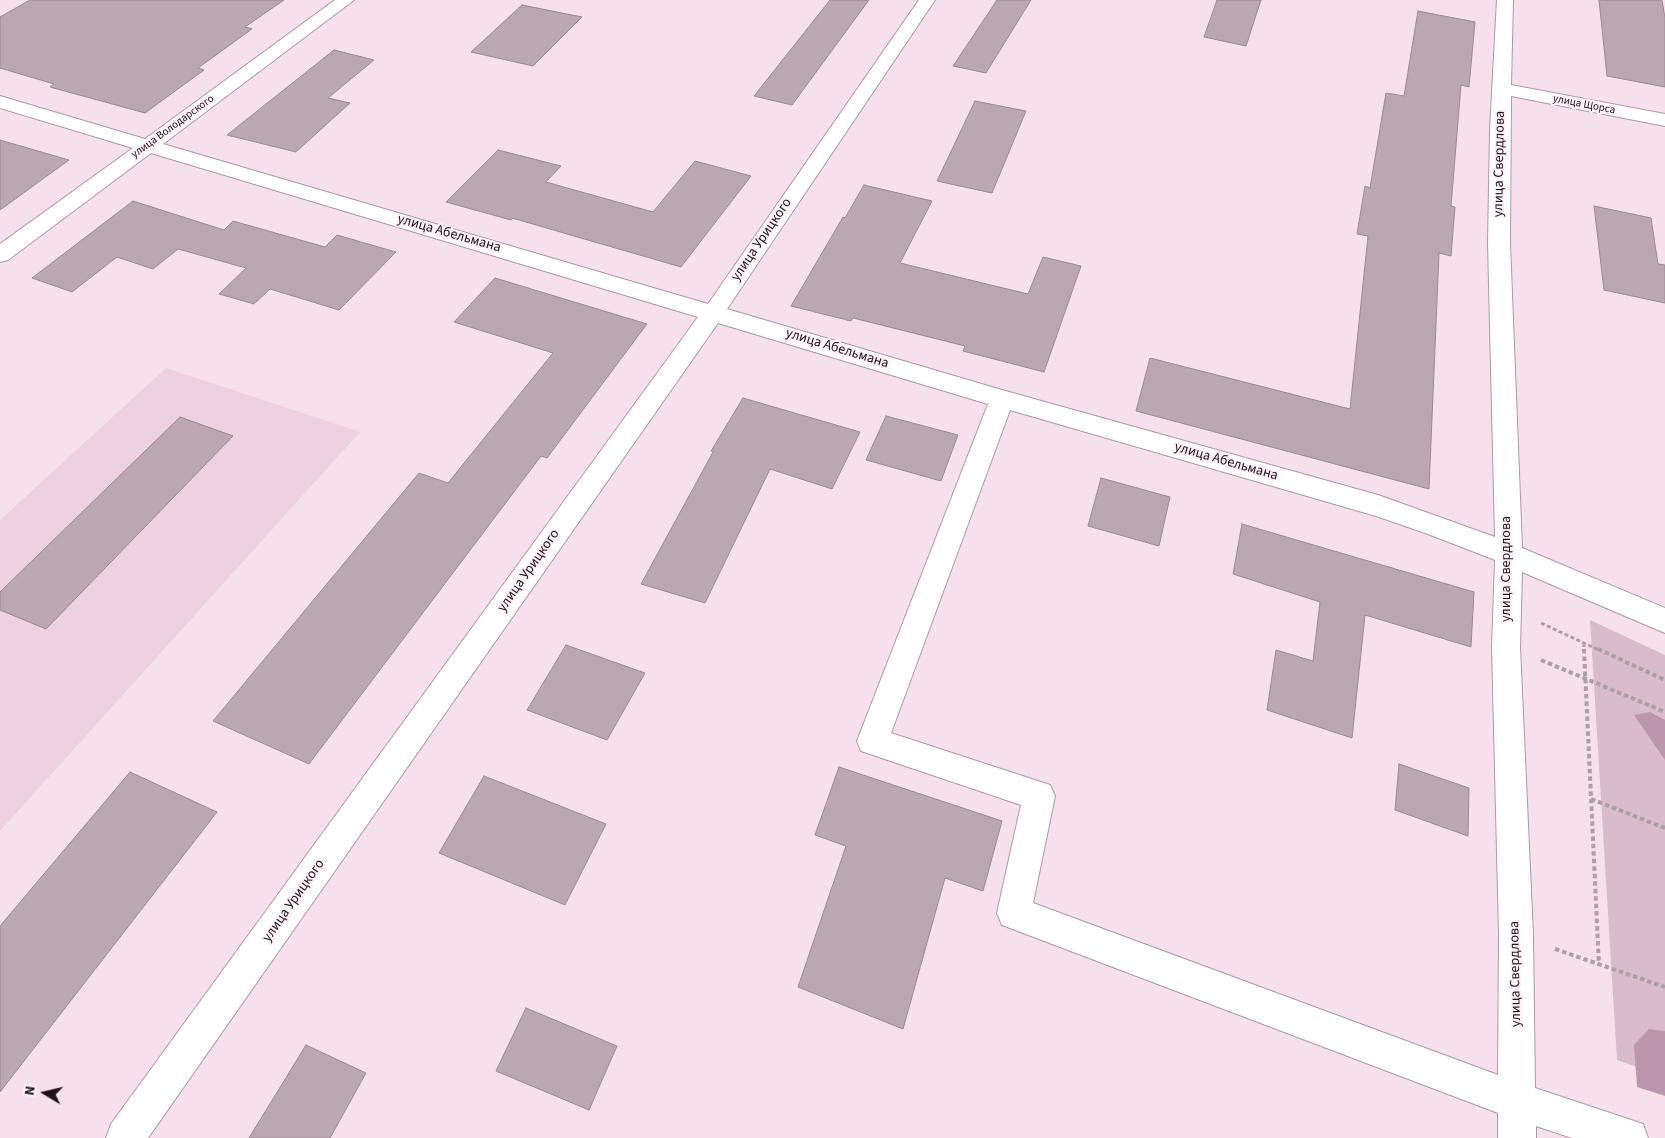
<!DOCTYPE html>
<html>
<head>
<meta charset="utf-8">
<style>
  body { margin:0 }
  #map { position:relative; width:1665px; height:1138px; overflow:hidden; background:#f6e0ec; font-family:"Source Sans 3",sans-serif }
  canvas { display:block }
  .north { position:absolute; left:20px; top:1068px; width:50px; height:50px; -webkit-text-stroke:4px #fdf0f7; paint-order:stroke; rotate:279deg; font-size:14px; font-weight:700; line-height:20px; text-align:center; color:#1c1418 }
  .north::after { content:''; display:block; margin:auto; width:18px; height:22px; background:#1c1418; clip-path:polygon(50% 0,100% 100%,50% 72%,0 100%) }
</style>
</head>
<body>
<div id="map">
<canvas width="1665" height="1138"></canvas>
<div class="north">N</div>
</div>
<script>
const context = document.querySelector('canvas').getContext('2d');
context.lineJoin = 'round';
function fill(path, color) { context.fillStyle = color; context.fill(path, 'evenodd'); }
const poly = rows => new Path2D(rows.map(r => 'M' + r).join(''));
function stroke(path, color, width, dash) { context.strokeStyle = color; context.lineWidth = width; context.lineCap = dash ? 'butt' : 'round'; context.setLineDash(dash || []); context.stroke(path); }
function drawText(font, color, halo, rows, align = 'center') {
  context.font = font + ' "Source Sans 3",sans-serif'; context.lineWidth = 4; context.setLineDash([]); context.textBaseline = 'middle'; context.strokeStyle = halo; context.fillStyle = color; for (const [text, x, y, turn = 0] of rows) {
    context.save(); context.translate(x, y); context.rotate((+turn || 0) * Math.PI / 180); context.textAlign = isNaN(turn) ? turn : align; if (halo) context.strokeText(text, 0, 0); context.fillText(text, 0, 0); context.restore();
  }
}
fill(poly([
  [166,368,360,432,0,831,0,520]
]), '#eed1e0');
fill(poly([
  [1590,620,1665,655,1665,1077,1617,1060]
]), '#d9bccb');
fill(poly([
  [1650,712,1665,720,1665,760,1634,715],
  [1649,1029,1665,1031,1665,1096,1637,1087,1634,1045]
]), '#bc96ab');
const building = poly([
  [30,0,284,0,245,27,252,29,198,68,204,70,145,113,50,87,54,84,0,68,0,17,30,0],
  [830,0,869,0,792,105,754,96,830,0],
  [997,0,1031,0,986,73,953,66,997,0],
  [1217,0,1261,0,1246,46,1204,37,1217,0],
  [1599,0,1662,0,1665,18,1665,87,1607,76,1599,0],
  [522,5,582,17,533,66,471,52,522,5],
  [1418,11,1475,22,1469,87,1461,85,1451,206,1455,207,1451,256,1439,253,1429,489,1136,411,1150,358,1350,409,1368,236,1357,234,1365,186,1370,188,1386,93,1404,96,1418,11],
  [334,50,374,60,328,98,350,103,296,152,227,135,334,50],
  [975,101,1026,111,992,193,937,181,975,101],
  [0,140,69,160,0,210,0,140],
  [498,150,561,166,546,182,653,212,695,161,751,176,681,267,512,218,511,220,446,202,498,150],
  [864,185,932,201,900,263,1028,294,1043,257,1081,266,1044,372,963,351,965,346,853,318,851,321,791,306,843,217,845,218,864,185],
  [133,201,224,230,233,221,325,247,337,235,396,252,339,310,270,289,254,304,219,294,246,268,178,249,153,269,117,257,72,292,32,278,133,201],
  [1594,206,1651,218,1658,264,1665,265,1665,303,1604,290,1594,206],
  [495,278,647,324,547,458,541,456,309,764,213,721,419,473,448,483,553,353,454,322,495,278],
  [743,398,860,432,832,489,770,469,705,603,641,584,713,452,711,451,743,398],
  [886,416,958,435,941,481,866,460,886,416],
  [180,417,233,436,46,629,0,610,0,592,180,417],
  [1101,478,1170,497,1159,546,1088,526,1101,478],
  [1242,524,1474,592,1471,647,1365,615,1352,738,1267,710,1276,650,1313,661,1320,602,1233,574,1242,524],
  [566,645,645,673,607,740,527,710,566,645],
  [1399,764,1469,788,1468,836,1395,810,1399,764],
  [839,767,1002,821,983,891,945,878,903,1029,798,987,846,846,815,835,839,767],
  [130,772,217,812,0,1092,0,926,130,772],
  [484,776,606,824,565,905,439,853,484,776],
  [526,1008,617,1046,589,1110,496,1071,526,1008],
  [306,1045,366,1073,330,1138,249,1138,306,1045]
]);
fill(building, '#bba7b1');
stroke(building, '#9c8892', 1);
const minor = poly([
  [335,0,354,0,163,144,708,304,919,0,935,0,727,309,1002,390,1378,495,1495,537,1488,243,1490,129,1497,0,1513,0,1511,85,1665,114,1665,126,1511,96,1510,243,1522,548,1665,608,1665,633,1522,572,1520,647,1533,935,1535,1088,1643,1124,1648,1138,1572,1138,1536,1126,1536,1138,1498,1138,1498,1113,1002,925,997,913,1021,805,861,751,857,741,988,404,718,323,148,1138,106,1138,111,1124,698,317,151,153,8,260,0,262,0,244,133,148,0,108,0,96,145,139,335,0],
  [1010,410,1376,516,1428,534,1495,560,1492,647,1499,935,1498,1075,1033,903,1055,796,1050,785,891,733,1010,410]
]);
stroke(minor, '#ad99a3', 2);
stroke(poly([
  [1541,623,1601,651],
  [1584,643,1584,651]
]), '#af9da7', 3, [4, 2.5]);
stroke(poly([
  [1584,649,1599,966],
  [1598,649,1665,680],
  [1541,660,1665,712],
  [1591,799,1665,828],
  [1555,949,1665,987]
]), '#af9da7', 4, [4.5, 3]);
fill(minor, '#fff');
drawText('11px', '#1c1418', '#fdf0f7', [
  ["улица Щорса",1584,105,11],
  ["улица Володарского",173,127,-36]
]);
drawText('14px', '#1c1418', '#fdf0f7', [
  ["улица Свердлова",1500,164,-89],
  ["улица Абельмана",449,234,16],
  ["улица Урицкого",762,240,-56],
  ["улица Абельмана",837,349,17],
  ["улица Абельмана",1226,462,16],
  ["улица Свердлова",1507,569,-90],
  ["улица Урицкого",529,571,-55],
  ["улица Урицкого",294,901,-55],
  ["улица Свердлова",1516,974,-91]
]);
</script>
</body>
</html>
